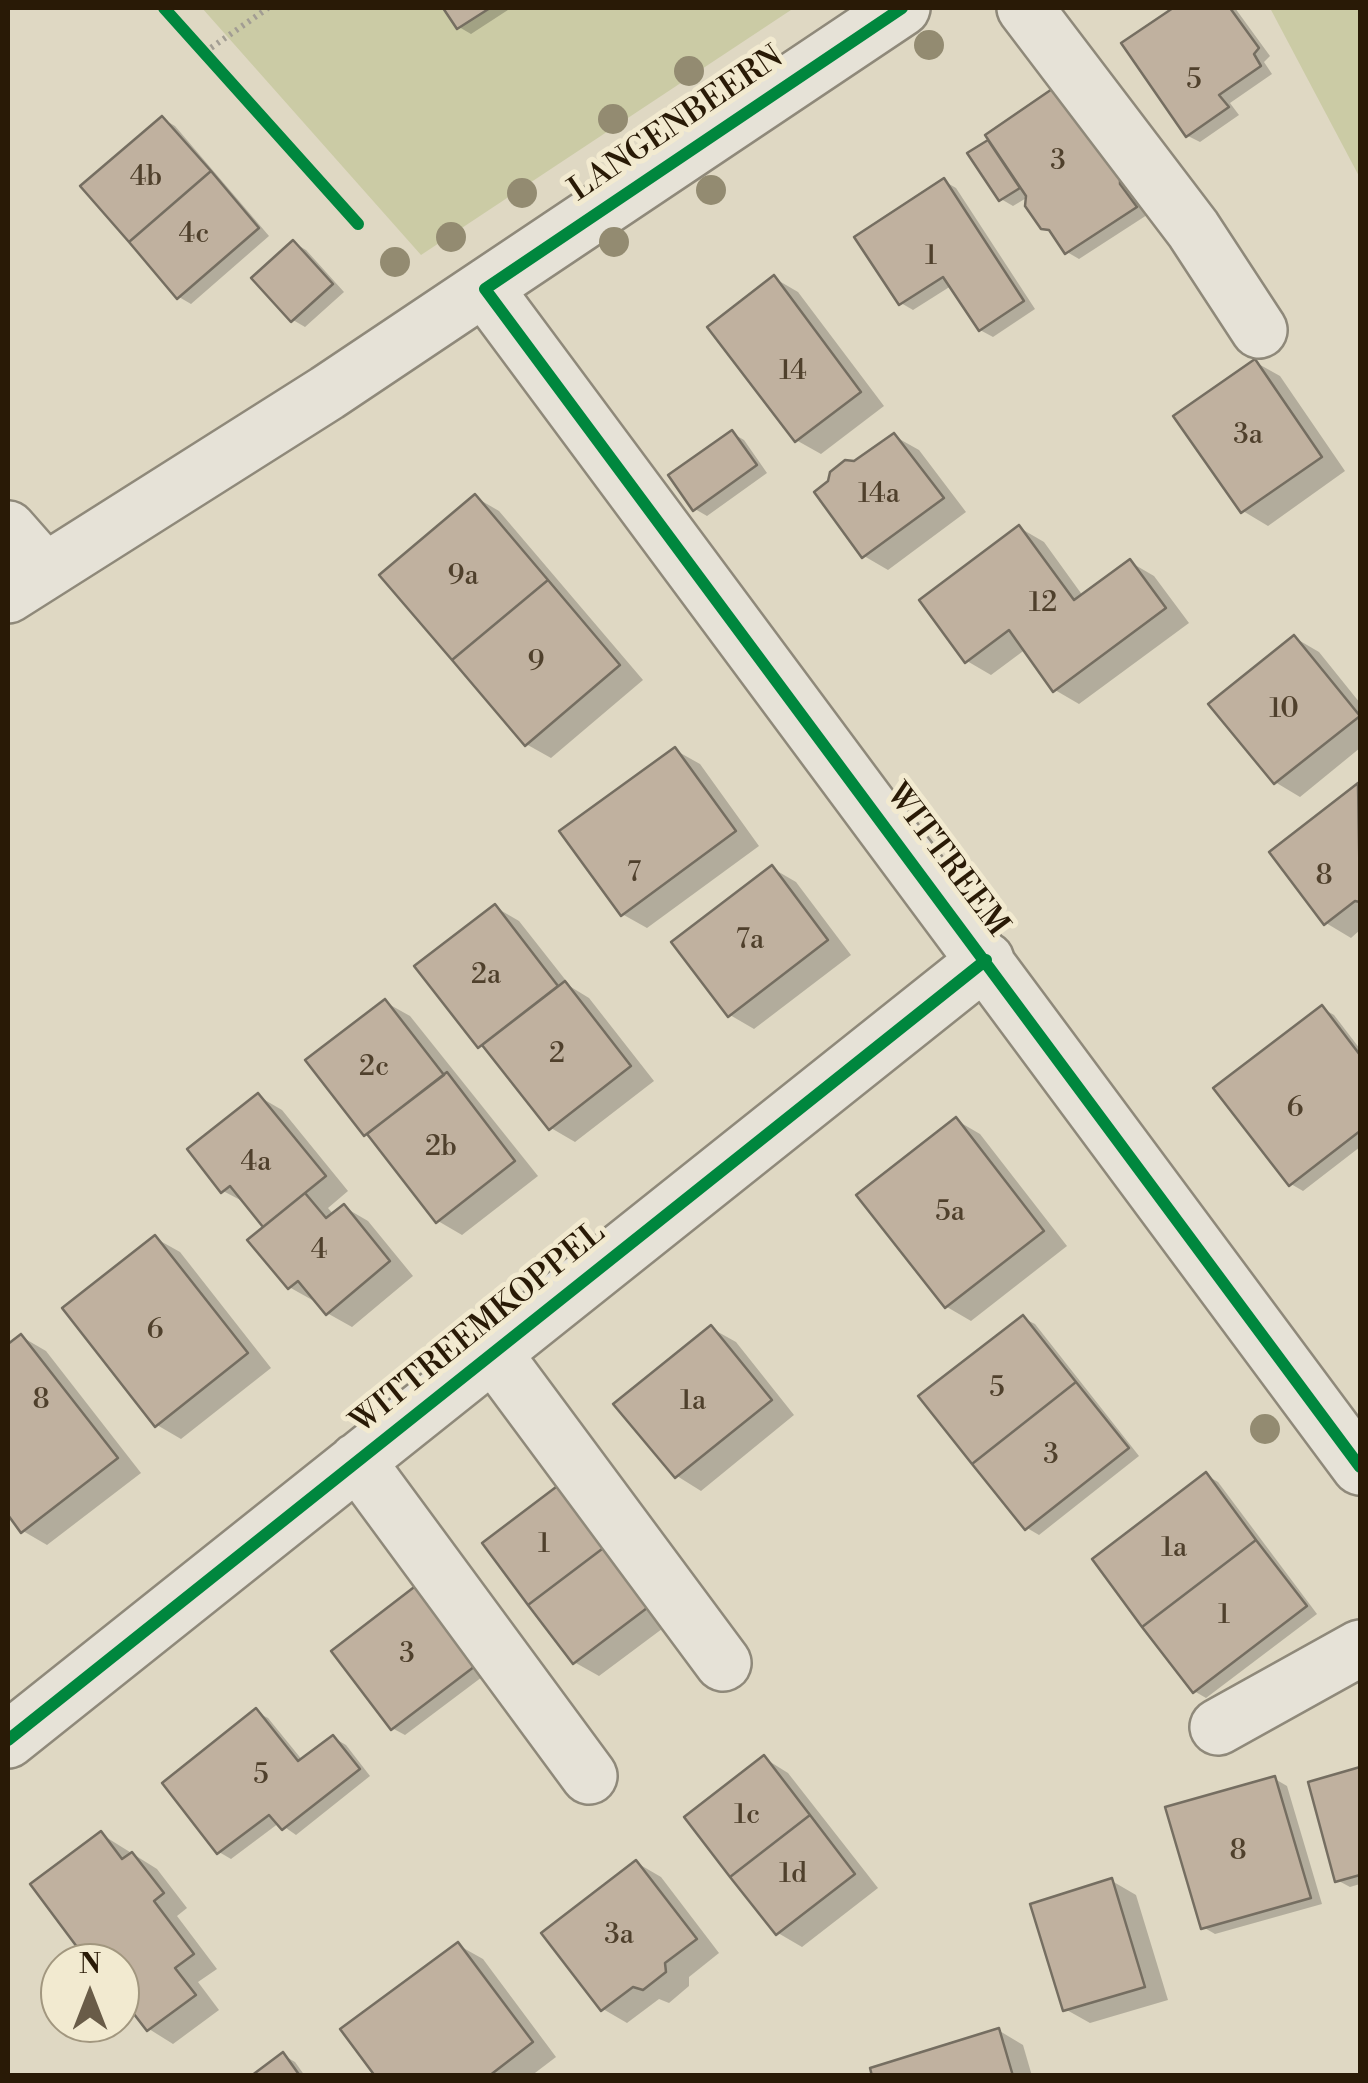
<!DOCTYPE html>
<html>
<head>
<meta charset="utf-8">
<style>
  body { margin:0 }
  #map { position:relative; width:1368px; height:2083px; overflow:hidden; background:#dfd8c3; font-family:"Libre Bodoni",serif }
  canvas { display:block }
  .frame { position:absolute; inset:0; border:10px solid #291a06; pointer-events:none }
  .north { position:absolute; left:40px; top:1943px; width:100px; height:100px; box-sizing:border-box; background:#f2ead0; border:2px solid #a2977f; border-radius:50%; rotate:0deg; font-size:28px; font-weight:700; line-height:40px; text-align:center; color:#291a06 }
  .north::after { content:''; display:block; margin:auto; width:35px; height:45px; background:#695c48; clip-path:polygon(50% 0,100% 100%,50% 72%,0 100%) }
</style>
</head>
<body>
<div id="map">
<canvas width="1368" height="2083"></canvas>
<div class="frame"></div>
<div class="north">N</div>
</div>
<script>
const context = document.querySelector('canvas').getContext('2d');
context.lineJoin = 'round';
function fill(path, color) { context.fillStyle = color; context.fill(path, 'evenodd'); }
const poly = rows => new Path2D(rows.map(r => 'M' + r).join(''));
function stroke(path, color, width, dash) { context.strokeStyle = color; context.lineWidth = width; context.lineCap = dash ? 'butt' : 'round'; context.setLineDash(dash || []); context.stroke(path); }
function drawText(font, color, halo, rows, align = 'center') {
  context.font = font + ' "Libre Bodoni",serif'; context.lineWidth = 10; context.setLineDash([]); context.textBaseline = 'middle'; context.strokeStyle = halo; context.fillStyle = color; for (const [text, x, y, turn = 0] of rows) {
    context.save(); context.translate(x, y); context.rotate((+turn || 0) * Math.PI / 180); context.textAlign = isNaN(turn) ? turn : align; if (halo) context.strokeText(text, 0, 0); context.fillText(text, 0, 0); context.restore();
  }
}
fill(poly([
  [202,8,794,8,421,255],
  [1270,8,1360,8,1360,178]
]), '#cbcba5');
fill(poly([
  [446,8,511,8,471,34,459,27],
  [1177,8,1235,8,1270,56,1264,62,1272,74,1230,103,1239,115,1200,142,1188,136,1125,44],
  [1055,90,1147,215,1079,259,1067,252,1054,234,1043,227,1028,197,1013,206,1001,199,971,154],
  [163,119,175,126,269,236,191,304,179,297],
  [944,181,956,188,1035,309,993,337,980,330,951,286,913,310,901,303],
  [294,243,306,250,344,292,305,327,293,320],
  [774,278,798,292,884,406,821,454,796,440],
  [1255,362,1280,376,1345,471,1268,526,1243,511],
  [732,433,744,440,767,473,707,516,695,509],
  [894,436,919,450,966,512,888,570,864,556,855,464],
  [475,497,499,511,643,680,551,758,526,744],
  [1020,528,1044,542,1083,596,1130,562,1154,576,1189,623,1079,704,1055,690,1026,649,991,675,967,661],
  [1295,638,1319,652,1360,703,1360,748,1300,797,1275,782],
  [675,750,700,764,759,846,647,928,622,914],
  [1358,786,1360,930,1351,938,1326,923,1272,852],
  [772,868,796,882,851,955,754,1029,730,1015],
  [495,907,519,921,571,987,589,998,654,1081,575,1142,551,1128,493,1054,480,1046],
  [385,1002,410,1016,538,1176,462,1235,438,1221,308,1061],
  [1322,1008,1334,1015,1360,1049,1360,1147,1303,1191,1291,1184],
  [258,1096,282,1110,348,1191,328,1208,334,1215,344,1207,368,1221,413,1276,352,1327,327,1313,316,1299,314,1301,289,1287,267,1227,248,1204,223,1191],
  [956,1120,980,1134,1067,1246,971,1321,947,1307],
  [155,1238,180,1252,271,1368,181,1439,157,1425],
  [1023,1318,1035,1324,1139,1456,1039,1535,1027,1528],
  [711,1328,736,1342,794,1415,701,1491,677,1476],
  [22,1337,46,1351,141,1473,47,1545,23,1531,8,1511,8,1347],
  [1206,1475,1218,1482,1317,1614,1206,1698,1194,1691],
  [560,1487,674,1620,599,1676,574,1662],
  [334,1651,494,1668,405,1735,392,1728],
  [256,1712,268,1718,303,1761,334,1738,346,1745,370,1776,296,1835,279,1823,231,1859,219,1852],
  [764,1758,788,1773,878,1888,802,1947,778,1933],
  [1360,1770,1360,1884,1350,1887,1337,1880,1311,1784],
  [1275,1779,1287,1786,1322,1904,1215,1934,1203,1927],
  [101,1834,157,1869,187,1908,177,1916,217,1969,198,1982,219,2010,173,2044,149,2029,136,2012,120,1999,120,1963,93,1963],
  [637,1863,661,1877,719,1953,689,1977,689,1986,669,2003,659,1999,627,2023,603,2009],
  [1112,1881,1136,1895,1168,2000,1090,2023,1065,2009],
  [458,1945,483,1959,556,2057,531,2076,378,2076],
  [998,2030,1023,2045,1032,2076,875,2076],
  [283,2055,295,2062,305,2076,256,2076]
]), '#0003');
const building = poly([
  [443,8,490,8,457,29,443,8],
  [1173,8,1230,8,1259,48,1254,54,1261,66,1219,95,1229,107,1186,137,1121,43,1173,8],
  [1055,87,1097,149,1105,149,1120,174,1120,184,1137,207,1065,254,1049,230,1041,229,1025,206,1026,196,985,135,1055,87],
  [162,116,211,171,129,242,80,186,162,116],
  [988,140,1020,188,999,201,967,153,988,140],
  [211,171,259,228,177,299,129,242,211,171],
  [944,178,1024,301,979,331,943,277,899,305,854,237,944,178],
  [293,240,333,284,291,322,251,278,293,240],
  [774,275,861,392,795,442,707,327,774,275],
  [1255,359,1322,457,1241,513,1173,416,1255,359],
  [732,430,757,465,693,511,668,475,732,430],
  [894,433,944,498,862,558,814,492,828,481,830,472,845,460,854,461,894,433],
  [475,494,548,580,452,660,379,575,475,494],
  [1019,525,1074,600,1130,559,1166,608,1053,692,1009,630,965,663,919,600,1019,525],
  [548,580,620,665,525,746,452,660,548,580],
  [1294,635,1360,716,1274,784,1208,704,1294,635],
  [675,747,736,831,621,916,559,831,675,747],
  [1358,783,1360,902,1355,901,1324,925,1269,852,1358,783],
  [772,865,828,940,728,1017,671,942,772,865],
  [495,904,558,986,478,1048,414,966,495,904],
  [565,981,631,1066,549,1130,482,1045,565,981],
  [385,999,444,1075,364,1136,305,1060,385,999],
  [1322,1005,1360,1055,1360,1131,1289,1186,1213,1088,1322,1005],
  [447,1072,515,1161,436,1223,367,1134,447,1072],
  [258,1093,326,1176,263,1227,230,1186,221,1193,187,1149,258,1093],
  [956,1117,1044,1231,945,1308,856,1195,956,1117],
  [305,1193,326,1218,344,1204,390,1261,326,1315,298,1281,288,1289,247,1240,305,1193],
  [155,1235,248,1353,155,1427,62,1308,155,1235],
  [1023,1315,1076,1382,972,1464,918,1396,1023,1315],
  [711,1325,772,1400,675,1478,613,1404,711,1325],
  [21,1334,118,1458,21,1533,8,1515,8,1344,21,1334],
  [1076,1382,1129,1448,1025,1530,972,1464,1076,1382],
  [1206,1472,1256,1540,1142,1627,1092,1559,1206,1472],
  [560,1484,606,1546,528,1605,482,1543,560,1484],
  [1256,1540,1307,1606,1193,1693,1142,1627,1256,1540],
  [606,1546,651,1605,573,1664,528,1605,606,1546],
  [422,1581,483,1660,391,1730,331,1651,422,1581],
  [256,1708,298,1761,333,1735,360,1769,282,1830,269,1815,217,1854,162,1783,256,1708],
  [764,1755,810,1815,730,1877,684,1817,764,1755],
  [1360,1767,1360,1875,1335,1882,1308,1782,1360,1767],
  [1275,1776,1311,1898,1201,1929,1165,1807,1275,1776],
  [810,1815,855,1874,776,1935,730,1877,810,1815],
  [101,1831,122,1859,132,1852,164,1893,154,1901,194,1954,175,1968,196,1995,147,2031,127,2005,123,2007,120,2003,120,1963,89,1963,30,1884,101,1831],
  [636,1860,697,1939,665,1963,666,1972,643,1990,633,1987,601,2011,541,1933,636,1860],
  [1112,1878,1145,1987,1063,2011,1030,1904,1112,1878],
  [458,1942,533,2042,489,2076,375,2076,340,2029,458,1942],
  [999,2028,1013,2076,872,2076,870,2068,999,2028],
  [283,2052,300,2076,251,2076,283,2052]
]);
fill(building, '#c0b19f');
stroke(building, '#756e61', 2.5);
const minor = poly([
  [1025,8,1193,229,1259,330],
  [485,289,1360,1467],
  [8,529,45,571],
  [8,595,327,393,902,8],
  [493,1353,723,1663],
  [357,1461,589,1776],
  [1218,1727,1360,1648],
  [8,1740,986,960]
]);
stroke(minor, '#8f897a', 60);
stroke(poly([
  [205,52,268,8]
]), '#a29d93', 6, [2.5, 5]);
stroke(minor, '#e6e2d7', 55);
stroke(poly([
  [164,8,358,224],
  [902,8,485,289,1360,1467],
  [8,1740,986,960]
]), '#00873e', 12);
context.fillStyle = '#938b71';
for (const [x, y] of [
  [929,45],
  [689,71],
  [613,119],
  [711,190],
  [522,193],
  [451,237],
  [614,242],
  [395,262],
  [1265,1429]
]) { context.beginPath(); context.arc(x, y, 15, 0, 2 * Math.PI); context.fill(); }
drawText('28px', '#4f402c', null, [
  ["5",1194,81],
  ["3",1058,162],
  ["4b",146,178],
  ["4c",194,235],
  ["1",931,257],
  ["14",793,372],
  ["3a",1248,436],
  ["14a",879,495],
  ["9a",463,577],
  ["12",1043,604],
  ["9",536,663],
  ["10",1284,710],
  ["7",634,874],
  ["8",1324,877],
  ["7a",750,941],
  ["2a",486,976],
  ["2",557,1055],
  ["2c",374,1068],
  ["6",1295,1109],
  ["2b",441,1148],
  ["4a",256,1163],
  ["5a",950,1213],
  ["4",319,1251],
  ["6",155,1331],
  ["5",997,1389],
  ["8",41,1401],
  ["1a",693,1402],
  ["3",1051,1456],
  ["1",544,1545],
  ["1a",1174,1549],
  ["1",1224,1616],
  ["3",407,1655],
  ["5",261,1776],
  ["1c",747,1816],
  ["8",1238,1852],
  ["1d",793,1875],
  ["3a",619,1936]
]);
drawText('32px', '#291a06', '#f2ead0', [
  ["LANGENBEERN",677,125,-34],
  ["WITTREEM",946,861,53],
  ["WITTREEMKOPPEL",479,1329,-39]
]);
</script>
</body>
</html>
